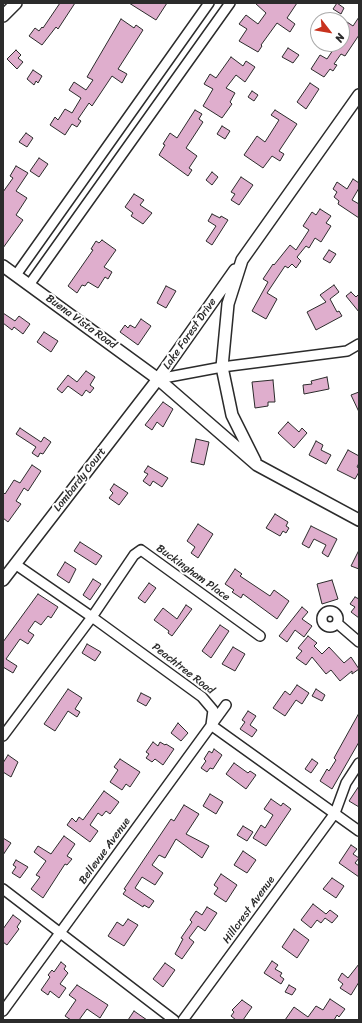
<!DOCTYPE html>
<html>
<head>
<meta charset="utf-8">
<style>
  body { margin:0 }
  #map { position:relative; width:362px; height:1023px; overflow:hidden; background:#fff; font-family:Sriracha,sans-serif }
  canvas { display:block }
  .frame { position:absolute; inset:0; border:4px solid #2b2b2b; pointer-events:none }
  .north { position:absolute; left:310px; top:12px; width:40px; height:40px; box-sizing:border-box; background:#fff; border:1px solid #aaa; border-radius:50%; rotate:121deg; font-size:11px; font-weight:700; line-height:16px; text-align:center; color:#2b2b2b }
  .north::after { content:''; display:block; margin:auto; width:14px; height:18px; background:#c8321e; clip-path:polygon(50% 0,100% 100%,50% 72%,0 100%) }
</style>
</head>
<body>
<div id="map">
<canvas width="362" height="1023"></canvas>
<div class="frame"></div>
<div class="north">N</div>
</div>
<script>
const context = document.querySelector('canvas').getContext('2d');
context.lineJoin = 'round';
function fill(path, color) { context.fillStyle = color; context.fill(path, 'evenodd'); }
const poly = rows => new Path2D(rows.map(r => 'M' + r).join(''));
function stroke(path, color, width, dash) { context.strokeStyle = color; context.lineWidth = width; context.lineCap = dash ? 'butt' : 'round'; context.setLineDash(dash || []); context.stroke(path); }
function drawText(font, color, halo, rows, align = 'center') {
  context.font = font + ' Sriracha,sans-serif'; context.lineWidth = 4; context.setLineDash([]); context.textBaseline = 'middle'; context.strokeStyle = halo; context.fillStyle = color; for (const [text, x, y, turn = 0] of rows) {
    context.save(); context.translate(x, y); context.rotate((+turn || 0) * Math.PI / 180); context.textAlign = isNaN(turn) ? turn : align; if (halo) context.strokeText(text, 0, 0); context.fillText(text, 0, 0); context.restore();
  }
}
const building = poly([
  [60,3,75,3,58,29,56,27,42,45,29,36,35,28,39,31,42,27,43,28,60,3],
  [129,3,167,3,156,20,129,3],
  [255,3,297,3,287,18,295,24,290,32,277,23,261,45,262,46,258,52,239,41,247,29,239,24,246,15,258,24,266,13,255,3],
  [337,3,344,8,341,14,333,9,337,3],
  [359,17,359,35,345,56,341,54,334,64,337,65,333,71,330,69,324,77,311,69,320,55,327,59,337,44,342,44,342,24,344,20,353,26,359,17],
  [121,19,134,28,136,25,143,30,118,69,127,74,122,83,112,76,92,106,89,103,78,119,81,121,77,127,72,124,65,135,50,125,55,117,58,120,65,109,72,113,81,98,69,90,74,82,86,90,93,80,87,77,121,19],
  [288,48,299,55,293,63,282,57,288,48],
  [16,50,21,55,18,58,23,62,17,69,7,59,16,50],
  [231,57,243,66,246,61,255,67,245,82,236,75,226,88,235,93,230,102,232,104,222,118,203,106,213,89,204,84,210,74,216,78,231,57],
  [33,70,42,76,38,83,36,81,34,85,27,79,33,70],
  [310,83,319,89,306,109,297,102,310,83],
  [252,91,258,95,254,101,248,97,252,91],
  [195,110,202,114,199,119,203,122,186,148,197,156,189,168,192,170,188,176,159,155,165,145,163,144,170,133,177,138,195,110],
  [275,110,297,124,279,151,284,154,280,161,272,156,263,168,244,155,257,136,265,142,279,120,271,115,275,110],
  [222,126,230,131,225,139,217,134,222,126],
  [26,133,33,138,27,147,19,142,26,133],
  [39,158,48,164,39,177,30,171,39,158],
  [16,166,28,173,16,191,27,198,16,215,23,220,3,248,3,192,13,178,10,176,16,166],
  [212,172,218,177,212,185,206,180,212,172],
  [241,177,253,185,239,205,231,200,235,194,231,192,241,177],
  [353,179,359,183,359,188,352,200,359,204,359,218,338,204,339,201,334,197,337,192,333,189,337,182,347,189,353,179],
  [134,194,144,200,140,205,152,213,143,224,131,216,133,213,125,207,134,194],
  [320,209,331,216,326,223,331,226,321,242,315,238,309,248,306,246,297,257,301,261,296,268,292,264,288,268,285,266,267,293,277,299,266,319,252,311,268,282,263,279,273,264,274,265,290,245,296,250,309,230,303,226,312,212,316,215,320,209],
  [212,214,220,218,221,216,228,220,212,245,206,241,216,226,208,221,212,214],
  [102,240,116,250,104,267,112,272,108,279,105,277,98,288,88,282,85,286,82,285,77,293,68,286,93,250,91,249,96,241,99,243,102,240],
  [329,250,336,254,330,263,323,259,329,250],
  [334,285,339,292,330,299,337,312,339,311,342,316,316,330,307,312,326,302,320,295,334,285],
  [166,286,176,291,166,308,157,303,166,286],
  [351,292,356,297,359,294,359,312,346,296,351,292],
  [3,313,15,321,19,316,30,324,23,334,14,327,12,330,3,323,3,313],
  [141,319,151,326,138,345,120,332,125,325,128,328,130,325,135,328,141,319],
  [44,332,58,341,51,352,37,342,44,332],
  [86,371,95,377,90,385,94,388,90,393,86,390,82,396,68,386,62,393,57,389,68,375,77,382,86,371],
  [327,377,329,389,304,394,303,385,312,384,311,381,327,377],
  [273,380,275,402,268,402,268,406,255,408,252,382,273,380],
  [359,392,359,412,351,395,359,392],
  [163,402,173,409,163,427,157,422,152,430,145,425,163,402],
  [288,422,299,432,302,428,307,433,294,448,278,433,288,422],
  [20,428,41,442,44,437,51,442,43,454,40,453,38,457,32,453,36,447,16,434,20,428],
  [196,439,209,442,204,465,191,462,196,439],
  [316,441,323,445,321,450,331,455,326,464,309,455,316,441],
  [348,450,359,456,359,463,357,467,359,468,359,472,355,479,337,470,348,450],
  [32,465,41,471,28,491,24,488,16,501,21,504,8,522,3,518,3,492,5,494,14,480,20,483,32,465],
  [148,466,168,478,162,487,153,481,150,486,143,481,148,474,144,472,148,466],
  [114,484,128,493,119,505,109,498,113,493,110,490,114,484],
  [275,514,288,522,286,526,289,528,286,533,283,531,280,536,266,528,275,514],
  [198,524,213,534,198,558,191,553,195,547,187,541,198,524],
  [311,526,337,539,328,557,322,553,326,545,314,539,309,548,302,544,311,526],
  [80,542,102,556,96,565,74,551,80,542],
  [359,550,359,569,351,566,359,550],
  [65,562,76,569,69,583,57,575,65,562],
  [235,569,242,574,240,576,270,596,274,590,289,601,277,619,243,594,241,598,232,592,234,590,225,584,235,569],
  [93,579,101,584,90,600,83,595,93,579],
  [332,580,338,599,322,604,317,584,332,580],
  [149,583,156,588,145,603,138,598,149,583],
  [38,594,58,607,51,618,48,616,41,625,35,621,28,631,34,635,28,644,20,639,6,659,17,666,13,673,3,667,3,642,38,594],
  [355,597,359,599,359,618,351,612,355,607,350,604,355,597],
  [186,605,192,609,172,636,168,633,169,631,154,620,163,608,177,619,186,605],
  [302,607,308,612,302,619,312,626,304,637,295,630,287,642,279,636,302,607],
  [220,625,229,631,211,658,202,651,220,625],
  [308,636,317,643,314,646,322,654,329,647,344,663,351,657,359,669,352,674,352,671,340,681,331,670,326,674,312,657,306,665,296,658,302,651,298,648,308,636],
  [87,644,101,652,95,661,82,653,87,644],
  [233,647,245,654,235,671,222,664,233,647],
  [297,685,309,693,302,704,296,700,285,716,273,708,285,691,290,695,297,685],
  [68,689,82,698,75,709,80,712,77,717,68,711,55,731,44,724,68,689],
  [316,689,325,695,322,701,312,696,316,689],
  [141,693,151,698,146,706,137,701,141,693],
  [248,711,256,716,250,725,257,730,252,737,240,729,245,722,242,720,248,711],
  [359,713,359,742,332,789,320,781,327,769,329,771,336,760,334,758,359,713],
  [178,723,188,733,181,741,171,733,178,723],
  [153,742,158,746,160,742,165,745,166,744,174,749,163,765,155,759,152,762,146,758,149,754,146,752,153,742],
  [214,749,222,755,213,769,210,768,207,772,201,768,206,761,204,759,209,751,212,753,214,749],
  [8,755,18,762,11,777,3,772,3,763,8,755],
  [120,759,140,772,130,787,126,784,122,790,110,782,118,770,114,767,120,759],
  [312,759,318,763,311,773,305,769,312,759],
  [234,763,248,773,250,771,256,775,246,789,226,774,234,763],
  [359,786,359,807,349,801,359,786],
  [104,791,119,802,110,814,106,811,102,816,98,813,90,825,98,831,90,842,67,825,72,818,76,822,79,817,83,820,104,791],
  [210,794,223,802,216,814,203,806,210,794],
  [271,799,281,806,283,803,291,809,266,846,253,838,261,825,265,828,273,815,264,809,271,799],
  [184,805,199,814,186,834,209,846,202,858,176,839,165,858,159,855,152,865,163,873,155,885,142,877,135,888,154,901,149,908,144,905,143,907,123,894,126,890,124,889,171,819,174,821,184,805],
  [243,826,253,832,247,841,237,835,243,826],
  [64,836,75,844,67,856,72,859,67,865,65,864,43,898,31,889,40,877,36,875,46,861,34,852,38,846,51,854,64,836],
  [3,838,11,843,3,855,3,838],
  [351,845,357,849,353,854,359,858,355,863,359,866,359,877,339,863,351,845],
  [243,851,256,860,247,873,234,865,243,851],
  [16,860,28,867,20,878,12,873,16,867,13,865,16,860],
  [221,874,237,885,226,902,214,894,218,888,214,885,221,874],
  [332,878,344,886,336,898,323,889,332,878],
  [313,904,326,914,330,910,338,916,332,923,325,918,321,923,317,920,311,928,301,920,313,904],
  [207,907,217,913,205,931,198,926,189,938,194,942,182,959,175,954,183,939,181,938,192,922,190,920,196,911,202,915,207,907],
  [13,915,21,921,17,927,19,929,7,945,3,942,3,929,13,915],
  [128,919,138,925,124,946,108,936,117,922,123,926,128,919],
  [294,929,309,940,297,958,282,947,294,929],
  [272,961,278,965,275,969,282,973,280,976,284,979,281,984,264,973,272,961],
  [61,962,66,966,64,969,68,973,60,984,66,988,59,998,50,991,48,995,41,990,50,977,48,975,52,970,54,972,61,962],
  [165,963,175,970,163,987,153,979,165,963],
  [359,964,359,982,351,995,340,988,343,984,338,980,342,973,348,978,359,964],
  [77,985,108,1005,100,1018,87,1009,79,1020,71,1020,65,1016,76,1000,69,995,77,985],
  [289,985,296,989,292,995,285,992,289,985],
  [330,999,345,1009,339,1017,337,1015,334,1020,285,1020,294,1007,308,1017,316,1006,323,1010,330,999],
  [242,1000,252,1007,243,1020,236,1020,231,1016,234,1012,232,1010,242,1000],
  [134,1011,147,1020,128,1020,134,1011]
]);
fill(building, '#dfaecd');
stroke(building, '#2b2b2b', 1);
const minor = poly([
  [16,275,209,3],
  [29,285,230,3],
  [158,379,222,367,347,351,359,344],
  [15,564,92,617,202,697,213,710,211,725,359,831],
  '322 619a8 8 0 1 1 16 0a8 8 0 1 1-16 0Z',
  [337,623,359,642],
  [3,736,92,617,134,555,141,550,260,636],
  [3,889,174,1020],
  [3,1011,226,705],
  [183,1020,335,813,346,783,359,763]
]);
const tertiary = poly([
  [3,16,16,3],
  [3,266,158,379,257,465,359,520],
  [255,461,232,415,222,367,228,304,242,260,359,95],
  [3,580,158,379,235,270]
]);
stroke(minor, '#2b2b2b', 12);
stroke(tertiary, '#2b2b2b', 14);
stroke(minor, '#fff', 9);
stroke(tertiary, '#fff', 11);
drawText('11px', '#2b2b2b', '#fff', [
  ["Buena Vista Road",81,322,36],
  ["Lake Forest Drive",190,334,-55],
  ["Lombardy Court",80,480,-52],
  ["Buckingham Place",193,573,36],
  ["Peachtree Road",183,669,38],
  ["Bellevue Avenue",105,851,-54],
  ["Hillcrest Avenue",249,910,-54]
]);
</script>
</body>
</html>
